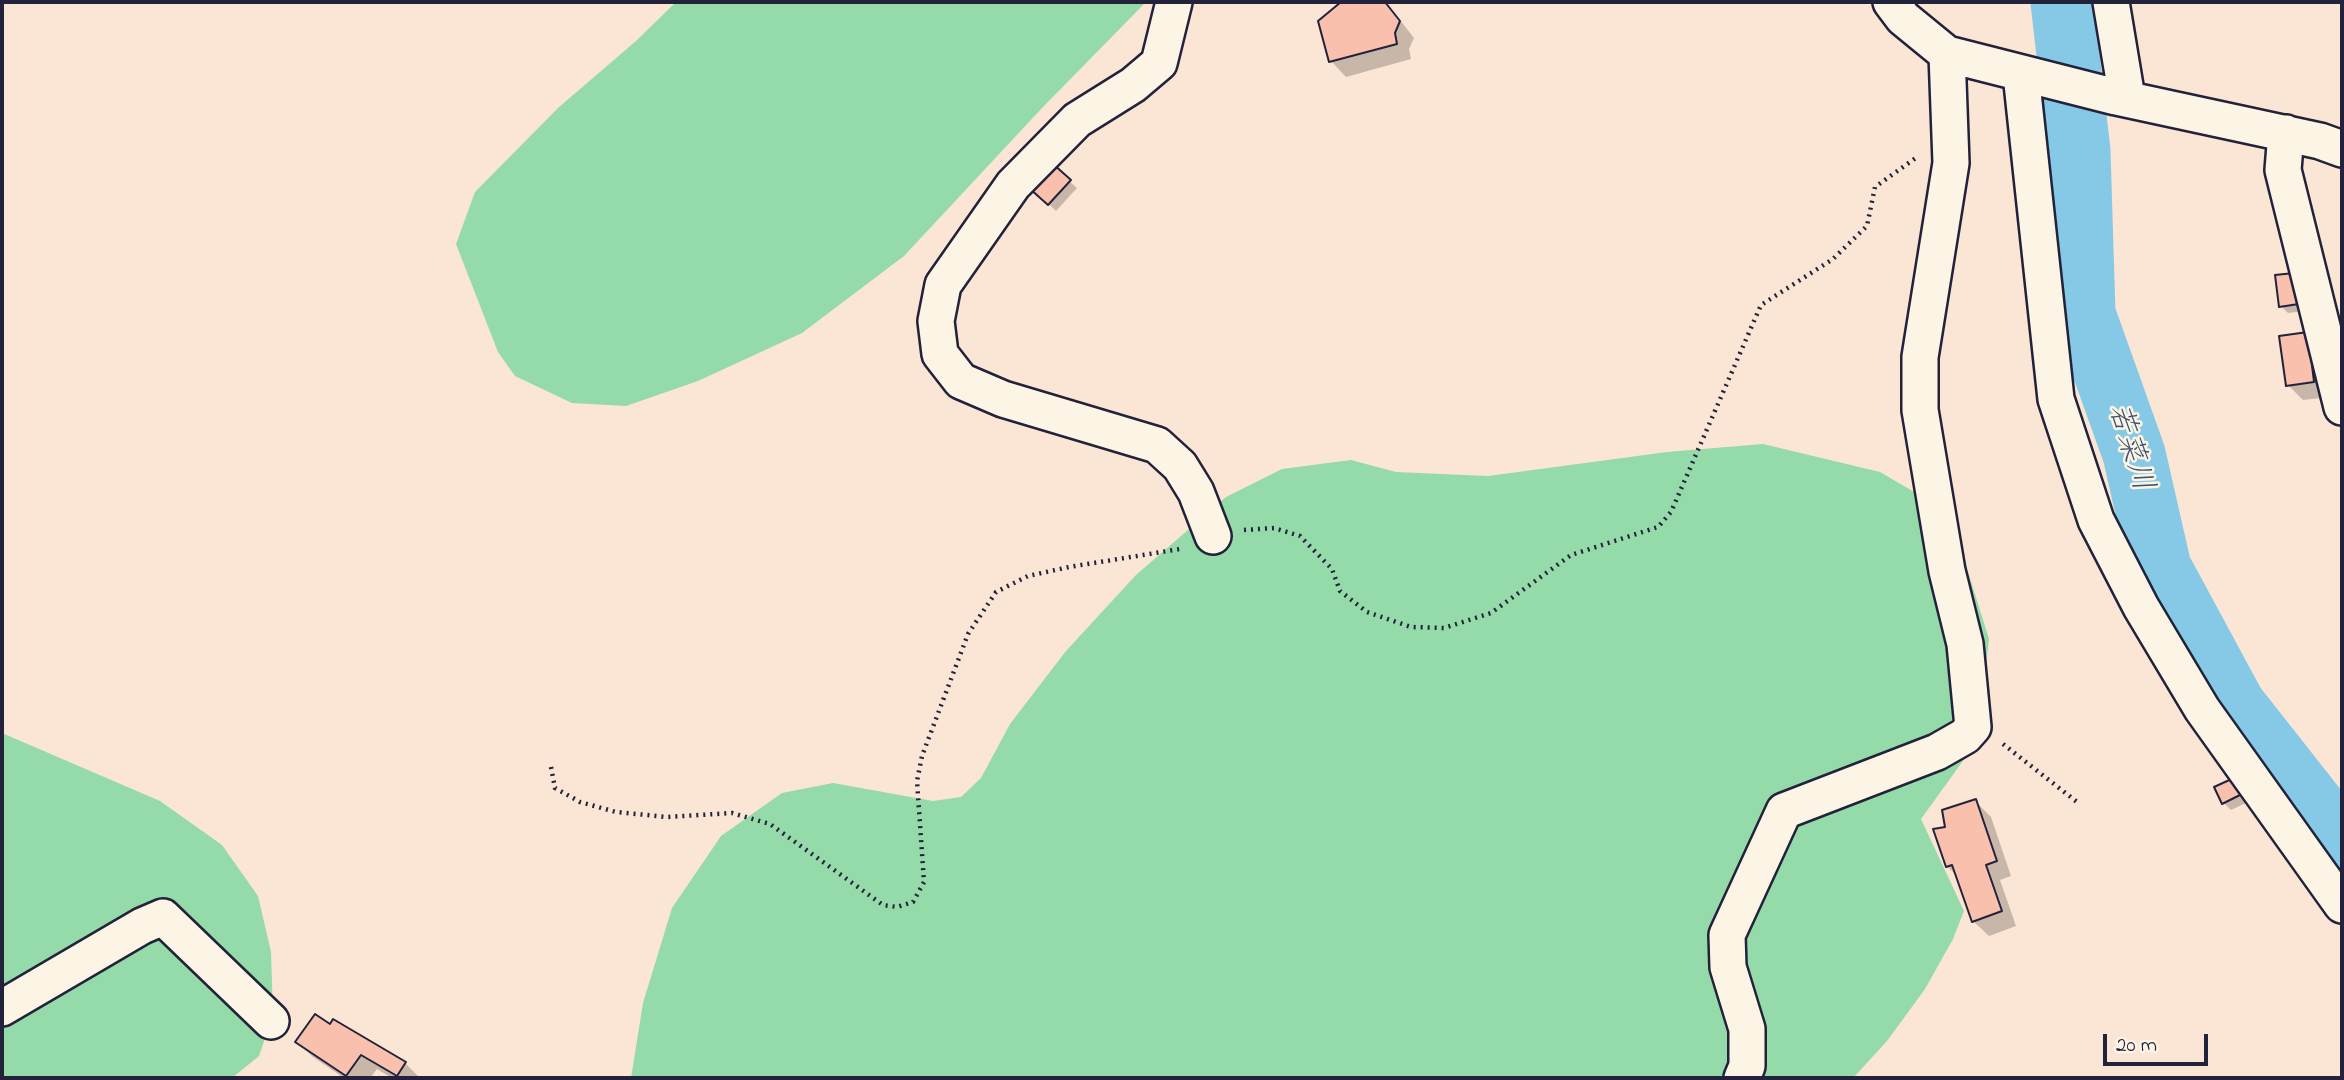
<!DOCTYPE html>
<html>
<head>
<meta charset="utf-8">
<style>
  body { margin:0 }
  #map { position:relative; width:2344px; height:1080px; overflow:hidden; background:#fbe5d4; font-family:"Indie Flower",sans-serif }
  canvas { display:block }
  .frame { position:absolute; inset:0; border:4px solid #22223b; pointer-events:none }
  .scale { position:absolute; left:2103px; top:1034px; width:105px; height:32px; box-sizing:border-box; border:4px solid #22223b; border-top:0; padding-left:9px; font-size:21px; line-height:24px; white-space:nowrap; color:#22223b; -webkit-text-stroke:5px #fcf5e5; paint-order:stroke }
</style>
</head>
<body>
<div id="map">
<canvas width="2344" height="1080"></canvas>
<div class="frame"></div>
<div class="scale">20 m</div>
</div>
<script>
const context = document.querySelector('canvas').getContext('2d');
context.lineJoin = 'round';
function fill(path, color) { context.fillStyle = color; context.fill(path, 'evenodd'); }
const poly = rows => new Path2D(rows.map(r => 'M' + r).join(''));
function stroke(path, color, width, dash) { context.strokeStyle = color; context.lineWidth = width; context.lineCap = dash ? 'butt' : 'round'; context.setLineDash(dash || []); context.stroke(path); }
function drawText(font, color, halo, rows, align = 'center') {
  context.font = font + ' "Indie Flower","Klee One",sans-serif'; context.lineWidth = 5; context.setLineDash([]); context.textBaseline = 'middle'; context.strokeStyle = halo; context.fillStyle = color; for (const [text, x, y, turn = 0] of rows) {
    context.save(); context.translate(x, y); context.rotate((+turn || 0) * Math.PI / 180); context.textAlign = isNaN(turn) ? turn : align; if (halo) context.strokeText(text, 0, 0); context.fillText(text, 0, 0); context.restore();
  }
}
fill(poly([
  [676,2,1146,2,1042,108,904,256,802,333,698,381,626,406,572,403,515,376,498,352,456,244,475,192,558,108,636,41],
  [1763,444,1880,472,1921,496,1964,559,1989,639,1978,740,1921,819,1964,911,1953,939,1925,989,1887,1041,1853,1078,631,1078,643,1003,672,908,721,836,782,793,833,783,933,801,961,797,981,778,1010,724,1066,651,1136,575,1226,497,1282,469,1351,460,1396,472,1488,476,1667,452],
  [2,733,160,801,222,845,258,896,271,952,273,1015,259,1056,232,1078,2,1078]
]), '#94dba9');
fill(poly([
  [1344,2,1386,2,1414,38,1409,49,1411,59,1346,77,1331,61,1320,21],
  [1069,181,1077,188,1056,211,1032,188],
  [2277,277,2305,311,2288,313,2281,306],
  [2307,333,2329,397,2303,400,2288,385],
  [2243,786,2250,801,2231,810,2224,803],
  [1975,801,1991,817,2011,876,2000,880,2016,926,1989,936,1973,921,1958,877,1947,866,1947,828],
  [297,1042,405,1063,420,1078,392,1078,377,1069,370,1078,344,1078,313,1057]
]), '#0003');
stroke(poly([
  [2062,2,2079,151,2084,314,2134,454,2160,568,2234,705,2342,842]
]), '#85c9e6', 63);
const building = poly([
  [1341,2,1385,2,1400,21,1395,33,1397,44,1329,62,1318,21,1341,2],
  [1052,163,1071,180,1048,205,1029,188,1052,163],
  [2294,273,2299,304,2279,307,2275,275,2294,273],
  [2308,332,2314,382,2286,386,2279,336,2308,332],
  [2236,777,2244,793,2222,804,2214,787,2236,777],
  [1976,799,1997,861,1986,865,2002,911,1972,922,1952,865,1946,867,1933,829,1945,827,1942,810,1976,799],
  [315,1014,330,1024,333,1019,406,1062,397,1076,361,1055,346,1076,295,1042,315,1014]
]);
fill(building, '#f8c0ad');
stroke(building, '#22223b', 2);
const minor = poly([
  [1174,2,1159,63,1133,85,1077,120,1013,185,943,285,936,321,940,354,961,381,1003,399,1157,445,1180,466,1196,492,1213,536],
  [1891,2,1903,18,1947,54,2116,97,2320,141,2342,149],
  [2111,2,2127,98],
  [2021,74,2056,399,2096,520,2141,607,2202,709,2342,905],
  [2286,133,2283,170,2342,407],
  [2,1008,142,926,163,917,271,1021],
  [1742,1078,1747,1066,1747,1029,1728,967,1727,935,1784,811,1937,752,1965,736,1973,727,1965,644,1947,571,1920,410,1920,357,1951,163,1947,54]
]);
stroke(minor, '#22223b', 40);
stroke(poly([
  [1244,530,1274,528,1300,536,1332,569,1340,591,1367,612,1411,627,1444,628,1491,613,1571,555,1658,527,1671,512,1761,305,1833,259,1867,226,1875,187,1917,157],
  [2003,744,2077,802],
  [551,767,555,788,580,802,616,812,667,817,732,813,770,824,883,905,897,907,913,902,924,882,917,781,922,756,968,634,996,592,1028,576,1069,567,1180,549]
]), '#22223b', 4.5, [2, 5]);
stroke(minor, '#fcf5e5', 35);
drawText('italic 30px', '#40546e', '#fcf5e5', [
  ["若菜川",2128,448,73]
]);
</script>
</body>
</html>
